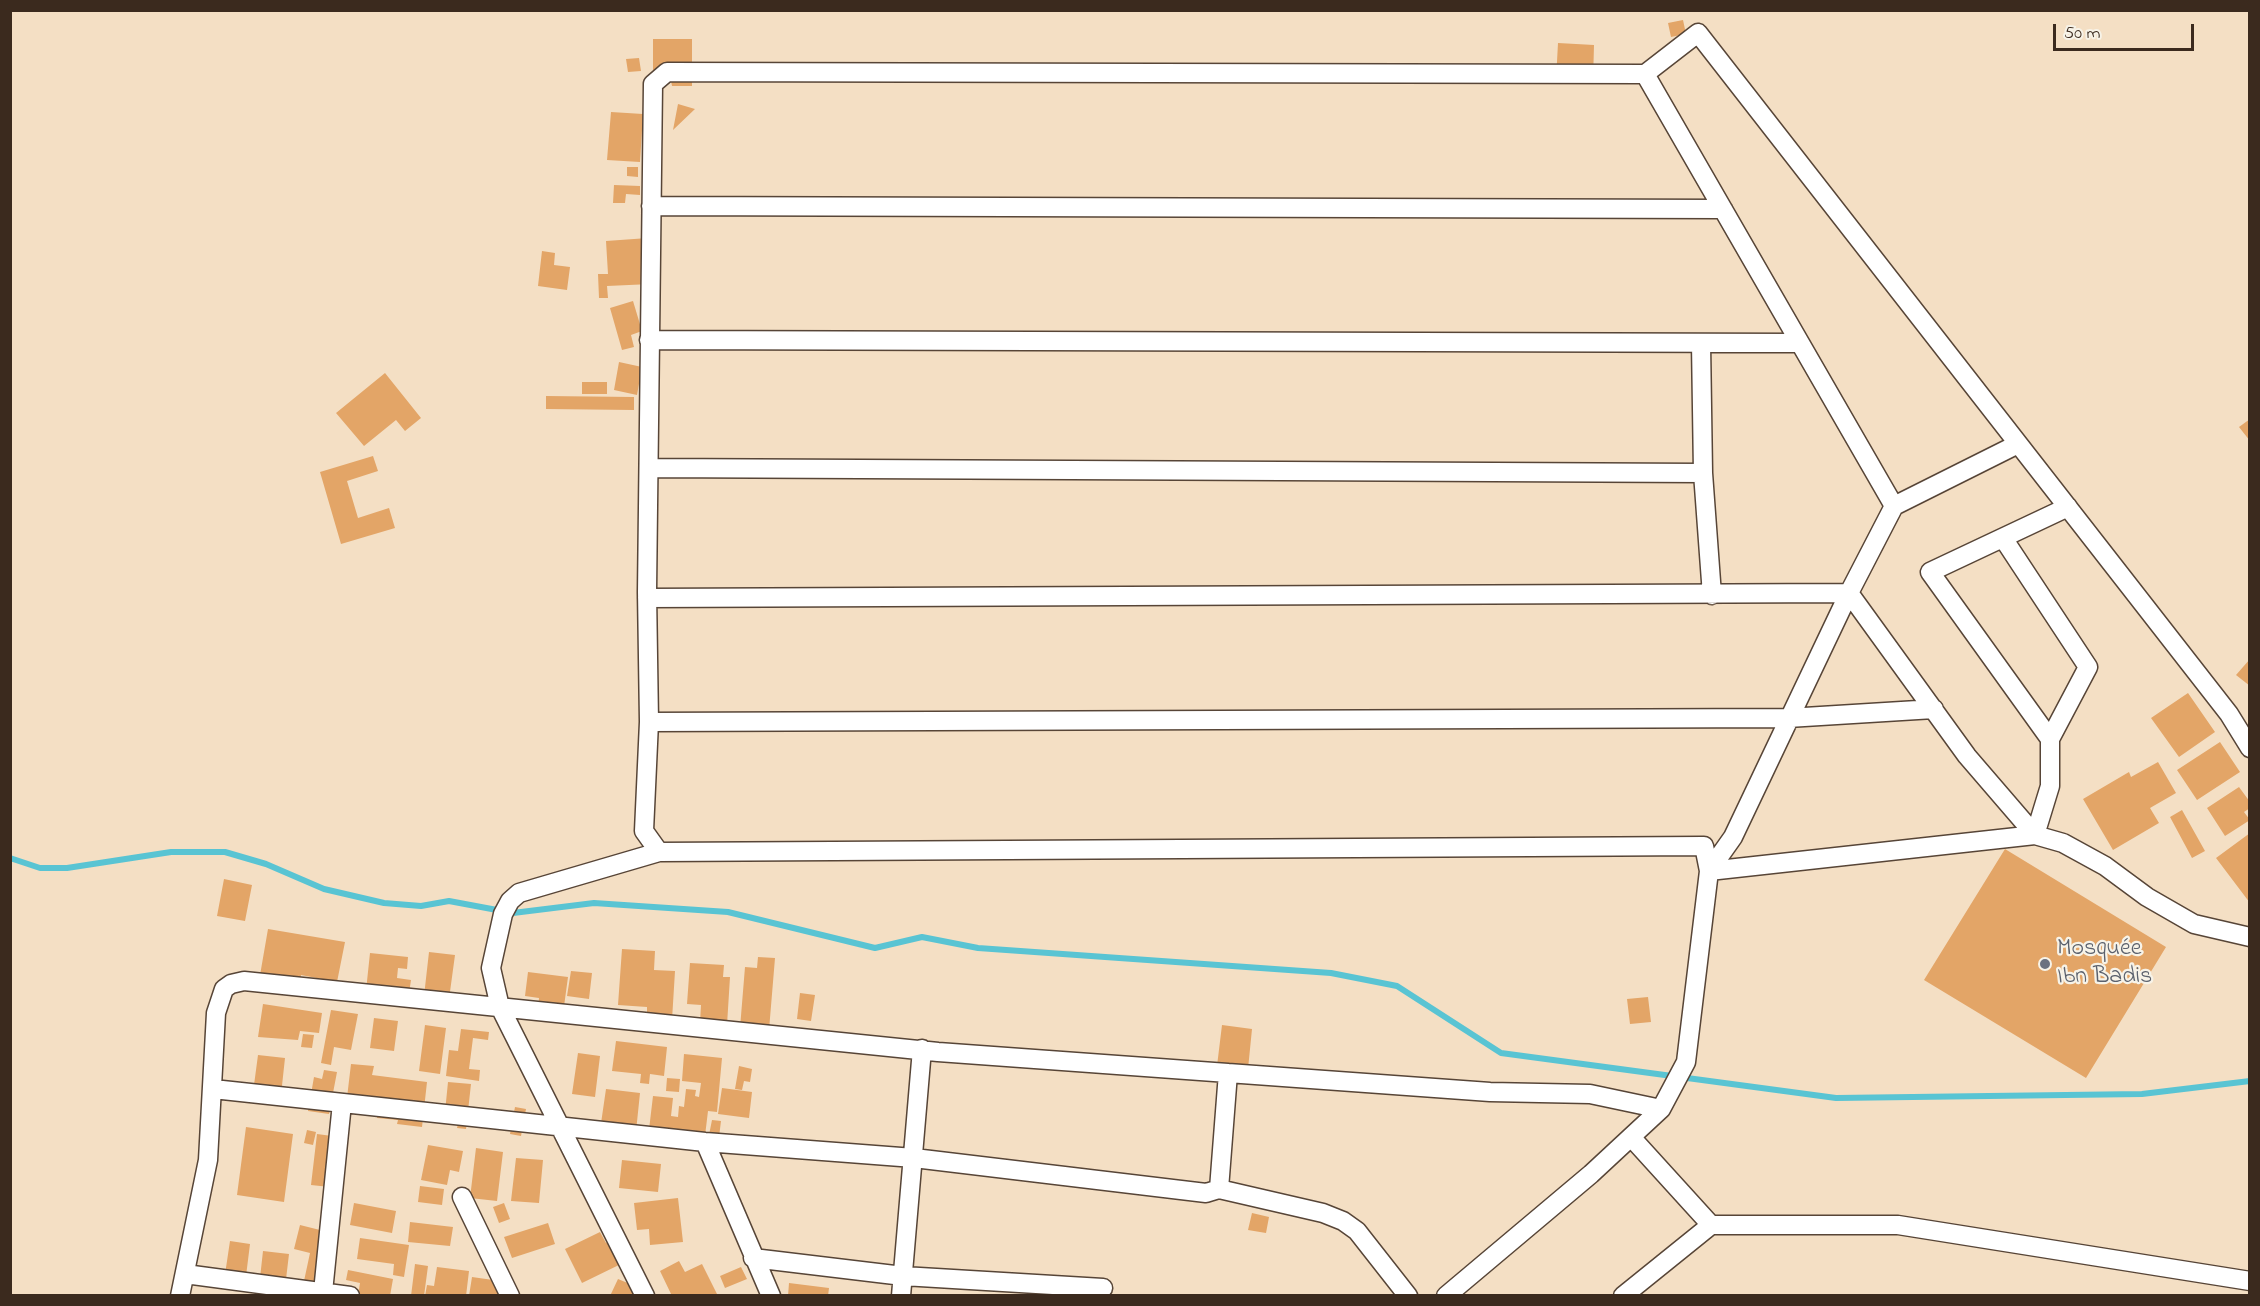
<!DOCTYPE html>
<html>
<head>
<meta charset="utf-8">
<style>
  body { margin:0 }
  #map { position:relative; width:2260px; height:1306px; overflow:hidden; background:#f4dfc4; font-family:"Indie Flower",sans-serif }
  canvas { display:block }
  .frame { position:absolute; inset:0; border:12px solid #3b2a1e; pointer-events:none }
  .scale { position:absolute; left:2053px; top:24px; width:141px; height:27px; box-sizing:border-box; border:3px solid #3b2a1e; border-top:0; padding-left:8px; font-size:18px; line-height:21px; white-space:nowrap; color:#3b2a1e; -webkit-text-stroke:4px #f7f3e8; paint-order:stroke }
</style>
</head>
<body>
<div id="map">
<canvas width="2260" height="1306"></canvas>
<div class="frame"></div>
<div class="scale">50 m</div>
</div>
<script>
const context = document.querySelector('canvas').getContext('2d');
context.lineJoin = 'round';
const poly = rows => new Path2D(rows.map(r => 'M' + r).join(''));
function stroke(path, color, width, dash) { context.strokeStyle = color; context.lineWidth = width; context.lineCap = dash ? 'butt' : 'round'; context.setLineDash(dash || []); context.stroke(path); }
function fill(path, color) { context.fillStyle = color; context.fill(path, 'evenodd'); }
function drawText(font, color, halo, rows, align = 'center') {
  context.font = font + ' "Indie Flower",sans-serif'; context.lineWidth = 4.5; context.setLineDash([]); context.textBaseline = 'middle'; context.strokeStyle = halo; context.fillStyle = color; for (const [text, x, y, turn = 0] of rows) {
    context.save(); context.translate(x, y); context.rotate((+turn || 0) * Math.PI / 180); context.textAlign = isNaN(turn) ? turn : align; if (halo) context.strokeText(text, 0, 0); context.fillText(text, 0, 0); context.restore();
  }
}
stroke(poly([
  [10,858,40,868,67,868,171,852,225,852,266,864,324,889,384,903,421,906,449,901,513,913,594,903,728,912,875,948,922,937,978,948,1331,973,1397,986,1501,1053,1836,1098,2142,1094,2250,1081]
]), '#59c4d3', 6);
fill(poly([
  [1683,20,1686,34,1671,37,1668,23],
  [653,39,692,39,692,86,672,86,671,81,653,81],
  [1558,43,1594,45,1593,82,1556,80],
  [639,58,641,71,628,72,626,59],
  [678,104,695,109,673,130],
  [611,112,643,114,640,162,607,160],
  [627,167,638,167,638,177,627,176],
  [614,185,640,186,640,195,626,194,625,203,613,203],
  [648,238,651,284,607,286,608,298,599,298,598,274,608,274,606,241],
  [542,251,555,253,554,265,570,267,567,290,538,286],
  [633,301,642,331,631,335,634,347,622,350,610,308],
  [619,362,642,367,637,395,614,390],
  [385,373,421,418,405,431,396,420,364,446,336,413],
  [582,382,607,382,607,394,582,394],
  [546,396,634,397,634,410,546,409],
  [2250,419,2250,441,2239,427],
  [373,456,378,471,347,481,358,518,389,508,395,528,341,544,320,472],
  [2250,659,2250,686,2236,675],
  [2188,693,2215,732,2179,757,2151,718],
  [2220,742,2240,772,2197,800,2177,770],
  [2158,762,2176,793,2150,808,2159,823,2113,850,2083,799,2129,772,2131,777],
  [2239,787,2250,802,2250,808,2244,812,2250,820,2225,836,2207,808],
  [2182,810,2205,851,2192,858,2170,817],
  [2250,833,2250,903,2216,858],
  [2005,849,2166,947,2086,1078,1924,980],
  [224,879,252,885,245,921,217,916],
  [268,929,345,942,337,982,301,975,299,988,259,981],
  [622,949,655,951,654,970,675,971,672,1020,647,1019,647,1007,618,1005],
  [429,952,455,955,449,999,424,996],
  [370,953,408,957,407,969,398,968,397,978,411,980,408,1000,365,1000],
  [758,957,775,958,769,1030,740,1028,745,967,757,968],
  [690,963,724,965,723,977,730,977,727,1025,700,1023,701,1005,687,1004],
  [571,971,592,973,589,999,567,996],
  [528,972,568,977,562,1021,538,1009,539,998,525,996],
  [800,993,815,995,811,1021,797,1019],
  [1648,997,1651,1022,1630,1024,1627,999],
  [263,1004,322,1013,319,1033,300,1031,298,1040,258,1037],
  [331,1010,358,1014,351,1050,334,1047,331,1065,321,1063],
  [374,1018,398,1021,394,1051,370,1048],
  [425,1025,446,1028,440,1074,419,1071],
  [1222,1025,1252,1029,1248,1069,1217,1066],
  [461,1029,489,1032,488,1040,473,1038,469,1069,480,1070,479,1081,446,1076,449,1050,458,1051],
  [303,1034,314,1035,312,1048,301,1047],
  [616,1041,667,1047,664,1076,650,1074,649,1084,640,1083,641,1074,612,1071],
  [578,1053,600,1056,595,1097,572,1094],
  [684,1054,722,1058,717,1112,708,1111,704,1144,648,1138,653,1096,673,1098,671,1116,678,1117,679,1106,684,1107,686,1089,696,1090,695,1096,699,1097,701,1083,682,1081],
  [258,1055,285,1058,280,1104,252,1100],
  [351,1064,374,1066,372,1075,427,1082,422,1127,397,1124,398,1120,377,1118,378,1109,346,1106],
  [739,1066,752,1069,750,1082,744,1081,742,1090,735,1089],
  [324,1070,337,1072,329,1114,308,1111,314,1077,322,1079],
  [667,1078,680,1079,679,1092,666,1091],
  [448,1082,471,1084,466,1129,457,1128,458,1124,444,1122],
  [722,1088,752,1092,749,1118,718,1114],
  [606,1089,640,1093,635,1141,599,1137],
  [515,1107,526,1109,521,1136,510,1134],
  [712,1120,721,1121,719,1137,709,1135],
  [246,1127,293,1134,284,1202,237,1195],
  [307,1130,316,1132,313,1145,304,1143],
  [317,1134,332,1136,339,1188,311,1185],
  [428,1145,463,1151,459,1172,450,1170,447,1185,421,1180],
  [476,1148,503,1152,497,1201,470,1198],
  [516,1158,543,1160,539,1203,511,1201],
  [622,1160,661,1164,658,1192,619,1188],
  [420,1186,444,1189,442,1205,418,1202],
  [678,1198,683,1242,650,1245,649,1229,637,1230,634,1203],
  [354,1203,396,1211,392,1233,350,1225],
  [504,1203,510,1219,499,1223,493,1207],
  [1252,1213,1269,1217,1266,1233,1248,1230],
  [410,1222,453,1227,450,1246,408,1242],
  [548,1223,555,1244,512,1258,504,1237],
  [300,1225,332,1233,319,1284,304,1281,310,1253,294,1249],
  [600,1232,606,1243,612,1240,623,1263,582,1283,565,1249],
  [360,1238,409,1245,404,1277,393,1275,394,1264,357,1259],
  [230,1241,250,1244,245,1284,224,1281],
  [263,1251,289,1254,284,1296,258,1296],
  [679,1261,685,1272,702,1264,718,1296,672,1296,660,1271],
  [415,1264,428,1266,424,1296,411,1296],
  [437,1267,469,1271,466,1296,425,1296,427,1285,434,1286],
  [741,1267,747,1279,725,1288,720,1276],
  [348,1270,393,1279,390,1296,358,1296,360,1283,346,1280],
  [472,1277,500,1281,498,1296,469,1296],
  [618,1279,642,1289,639,1296,610,1296],
  [789,1283,829,1288,828,1296,788,1296]
]), '#e3a567');
const minor = poly([
  [1645,74,1894,506,2018,444],
  [651,206,1723,209],
  [649,340,1800,343],
  [1701,343,1703,473],
  [650,468,1703,473,1712,595],
  [1894,506,1849,593,1967,756,2035,835,2063,843,2105,866,2147,897,2194,924,2250,937],
  [2003,538,2088,667,2050,739],
  [647,598,1849,593,1733,837,1709,871,2035,835,2050,786,2050,739,1930,572,2068,507],
  [649,722,1788,718,1934,709],
  [213,1089,705,1142,914,1158,1206,1193,1219,1189,1323,1213,1343,1221,1357,1231,1408,1296],
  [1631,1137,1711,1225],
  [705,1142,771,1296],
  [1219,1189,1228,1073],
  [462,1197,510,1296],
  [753,1258,903,1276,1103,1288],
  [185,1274,350,1296],
  [323,1292,342,1103],
  [180,1296,208,1160,216,1013,224,989,231,984,244,981,938,1052,1490,1092,1590,1094,1661,1109],
  [645,1296,500,1007,491,968,503,914,510,901,519,893,659,852],
  [901,1296,922,1049],
  [1446,1296,1591,1174,1661,1109,1686,1062,1709,871,1704,846,659,852,644,831,649,722,647,592,653,84,667,72,1645,74,1698,33,2229,714,2250,748],
  [1623,1296,1711,1225,1898,1225,2250,1281]
]);
stroke(minor, '#574537', 21);
stroke(minor, '#fff', 18);
for (const [x, y, r, color] of [
  [2045,964,6,"#6b7280"]
]) { const dot = new Path2D(); dot.arc(x, y, r, 0, 2 * Math.PI); context.fillStyle = color; context.fill(dot); stroke(dot, '#f7f3e8', 2); }
drawText('24px', '#5b616d', '#f7f3e8', [
  ["Mosquée",2057,950],
  ["Ibn Badis",2057,978]
], 'left');
</script>
</body>
</html>
